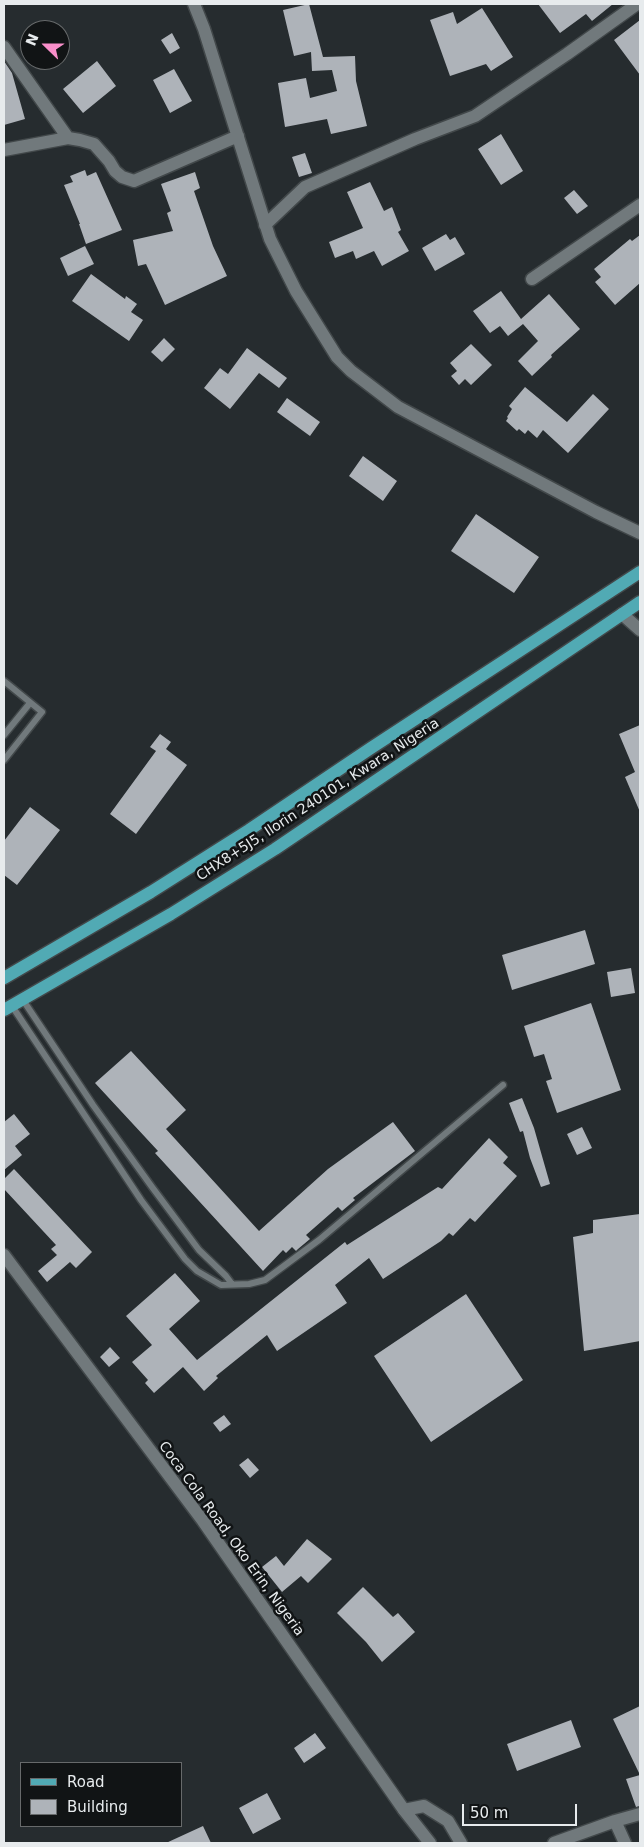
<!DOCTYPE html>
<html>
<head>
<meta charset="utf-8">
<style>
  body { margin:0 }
  #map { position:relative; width:644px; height:1847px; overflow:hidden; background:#262c2f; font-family:"DejaVu Sans",sans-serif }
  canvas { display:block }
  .frame { position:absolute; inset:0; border:5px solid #e7ebed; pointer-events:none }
  .legend { position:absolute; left:20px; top:1762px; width:162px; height:65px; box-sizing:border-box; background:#111415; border:1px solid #676a6b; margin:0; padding:6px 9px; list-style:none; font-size:15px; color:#e7ebed }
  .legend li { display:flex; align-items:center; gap:10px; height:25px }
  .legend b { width:25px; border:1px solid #676a6b }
  .north { position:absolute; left:20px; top:20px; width:50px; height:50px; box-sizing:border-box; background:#111415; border:1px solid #676a6b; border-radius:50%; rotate:292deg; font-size:14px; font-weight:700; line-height:20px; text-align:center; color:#e7ebed }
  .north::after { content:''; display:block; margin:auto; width:18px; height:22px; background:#f98fca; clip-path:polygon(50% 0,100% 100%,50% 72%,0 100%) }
  .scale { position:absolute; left:462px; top:1804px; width:115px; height:22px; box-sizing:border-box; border:2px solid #e7ebed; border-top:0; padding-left:6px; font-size:15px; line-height:18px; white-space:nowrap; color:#e7ebed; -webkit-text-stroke:4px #111415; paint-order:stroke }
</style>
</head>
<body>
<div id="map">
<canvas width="644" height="1847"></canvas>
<div class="frame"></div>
<ul class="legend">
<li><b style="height:6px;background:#51aab4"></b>Road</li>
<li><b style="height:14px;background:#aeb3b9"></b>Building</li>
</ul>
<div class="north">N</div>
<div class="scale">50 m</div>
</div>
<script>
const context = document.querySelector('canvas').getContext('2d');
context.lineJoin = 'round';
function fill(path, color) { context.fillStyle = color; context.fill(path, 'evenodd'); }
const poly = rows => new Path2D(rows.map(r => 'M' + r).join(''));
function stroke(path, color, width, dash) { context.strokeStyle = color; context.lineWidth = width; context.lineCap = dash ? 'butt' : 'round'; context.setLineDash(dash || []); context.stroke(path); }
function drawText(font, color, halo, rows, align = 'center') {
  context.font = font + ' "DejaVu Sans",sans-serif'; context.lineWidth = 5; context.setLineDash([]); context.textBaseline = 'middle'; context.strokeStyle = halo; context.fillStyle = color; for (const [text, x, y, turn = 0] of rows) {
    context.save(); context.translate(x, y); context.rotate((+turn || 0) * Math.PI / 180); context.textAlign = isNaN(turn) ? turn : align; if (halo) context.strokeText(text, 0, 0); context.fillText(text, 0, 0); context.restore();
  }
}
fill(poly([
  [309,4,323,57,355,56,356,81,367,126,331,134,327,119,285,127,278,83,306,78,310,98,337,91,332,70,312,71,311,52,294,56,283,10],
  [538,4,613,4,592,21,586,14,560,33],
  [482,8,513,57,491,71,486,64,450,76,430,20,453,12,457,24],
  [640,20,640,75,614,40],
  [172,33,180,48,170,54,161,40],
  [4,61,12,73,25,119,4,125],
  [97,61,116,86,83,113,63,89],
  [174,69,192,101,170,113,153,80],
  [501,134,523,171,501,185,478,149],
  [305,153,312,173,299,177,292,157],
  [85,170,87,176,96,172,122,230,86,244,79,224,80,224,64,185,73,182,70,176],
  [195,172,200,188,194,191,213,246,227,276,165,305,146,264,138,266,133,240,173,231,167,213,171,211,161,184],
  [370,182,384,211,392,207,401,230,398,232,409,251,382,266,374,251,356,259,353,251,335,258,329,242,363,228,347,192],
  [574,190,588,206,577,214,564,198],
  [446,234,450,240,455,237,465,254,435,271,422,248],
  [640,235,640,283,615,305,595,282,601,277,594,269,630,239,632,241],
  [85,246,94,264,68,276,60,258],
  [91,274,125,299,126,296,137,304,131,312,143,320,129,341,72,301],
  [501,291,521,319,549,294,580,329,551,355,552,357,532,376,518,361,538,341,523,324,508,336,500,326,490,333,473,311],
  [164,338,175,349,162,362,151,352],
  [471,344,492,365,471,385,465,379,459,385,451,376,457,371,450,363],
  [247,348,287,378,279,388,259,373,230,409,204,388,220,368,228,374],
  [525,387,567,422,593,394,609,409,568,453,543,430,537,438,528,430,525,434,519,429,517,431,506,421,508,418,507,417,512,409,509,406],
  [287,398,320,422,310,436,277,412],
  [363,456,397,481,383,501,349,476],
  [476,514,539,557,514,593,451,551],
  [640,725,640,812,625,777,635,772,619,734],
  [160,734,171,742,166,749,187,765,136,834,110,814,156,751,150,747],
  [30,807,60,830,17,885,4,875,4,841],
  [585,930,595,964,512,990,502,955],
  [631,968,635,993,611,997,607,972],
  [591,1003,621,1090,557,1113,546,1081,552,1079,544,1054,534,1057,524,1026],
  [131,1051,186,1110,166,1129,259,1231,328,1169,393,1122,415,1151,353,1198,355,1200,342,1211,338,1207,306,1235,310,1239,298,1249,296,1251,292,1247,286,1253,283,1250,263,1271,155,1153,158,1151,95,1083],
  [522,1098,534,1128,550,1184,541,1187,530,1158,523,1131,520,1132,509,1103],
  [14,1114,30,1134,15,1146,22,1155,4,1170,4,1122],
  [582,1127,592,1148,577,1155,567,1134],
  [489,1138,508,1157,503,1163,517,1176,475,1222,470,1218,453,1236,449,1233,441,1241,383,1279,369,1258,335,1285,347,1303,277,1351,267,1335,216,1376,218,1378,204,1391,183,1367,154,1393,145,1383,148,1380,132,1362,152,1345,126,1316,175,1273,200,1301,169,1329,197,1360,345,1242,347,1245,438,1187,442,1189],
  [14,1169,92,1252,76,1268,70,1262,47,1282,38,1271,57,1255,51,1249,56,1245,4,1189,4,1179],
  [640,1214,640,1341,584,1351,573,1237,593,1233,593,1220],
  [466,1294,523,1380,431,1442,374,1356],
  [110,1347,120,1358,109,1367,100,1357],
  [224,1415,231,1424,220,1432,213,1423],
  [248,1458,259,1470,250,1478,239,1465],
  [307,1539,332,1559,308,1583,301,1576,282,1592,262,1567,276,1556,284,1566],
  [363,1587,393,1617,398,1613,415,1632,382,1662,366,1642,337,1613],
  [640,1706,640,1806,636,1807,626,1779,640,1775,613,1719],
  [571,1720,581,1747,517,1771,507,1744],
  [315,1733,326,1748,304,1763,294,1748],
  [267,1793,281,1819,253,1834,239,1808],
  [203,1826,211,1843,166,1843]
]), '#aeb3b9');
const service = poly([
  [4,681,42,712,4,760],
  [4,735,30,703],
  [23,1000,93,1105,152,1187,199,1250,226,1276,232,1284],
  [12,1006,141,1200,185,1259,197,1271,221,1285,249,1284,265,1280,319,1240,503,1085]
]);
const minor = poly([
  [194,4,204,29,270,239,296,291,337,357,351,371,398,407,596,512,640,533],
  [4,47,68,138],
  [4,150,68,138,80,140,94,144,109,161,115,171,122,177,134,181,238,136],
  [265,225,305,187,415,139,475,116,567,54,637,4],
  [532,279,640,205],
  [622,614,640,630],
  [404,1810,424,1806,448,1821,461,1843],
  [615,1821,625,1843],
  [554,1843,615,1821,640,1814]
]);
const tertiary = poly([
  [4,1255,203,1521,404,1810,430,1843]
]);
const primary = poly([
  [4,978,151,892,249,830,371,748,640,572],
  [4,1010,171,914,275,849,640,602]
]);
stroke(service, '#42484a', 9);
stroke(minor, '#42484a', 15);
stroke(tertiary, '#42484a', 15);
stroke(primary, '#42484a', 15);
stroke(service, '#71797c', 6);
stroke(minor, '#71797c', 12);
stroke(tertiary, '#71797c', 12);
stroke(primary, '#51aab4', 12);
drawText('14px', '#e7ebed', '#111415', [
  ["CHX8+5J5, Ilorin 240101, Kwara, Nigeria",318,800,-33],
  ["Coca Cola Road, Oko Erin, Nigeria",231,1539,54]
]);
</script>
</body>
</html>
